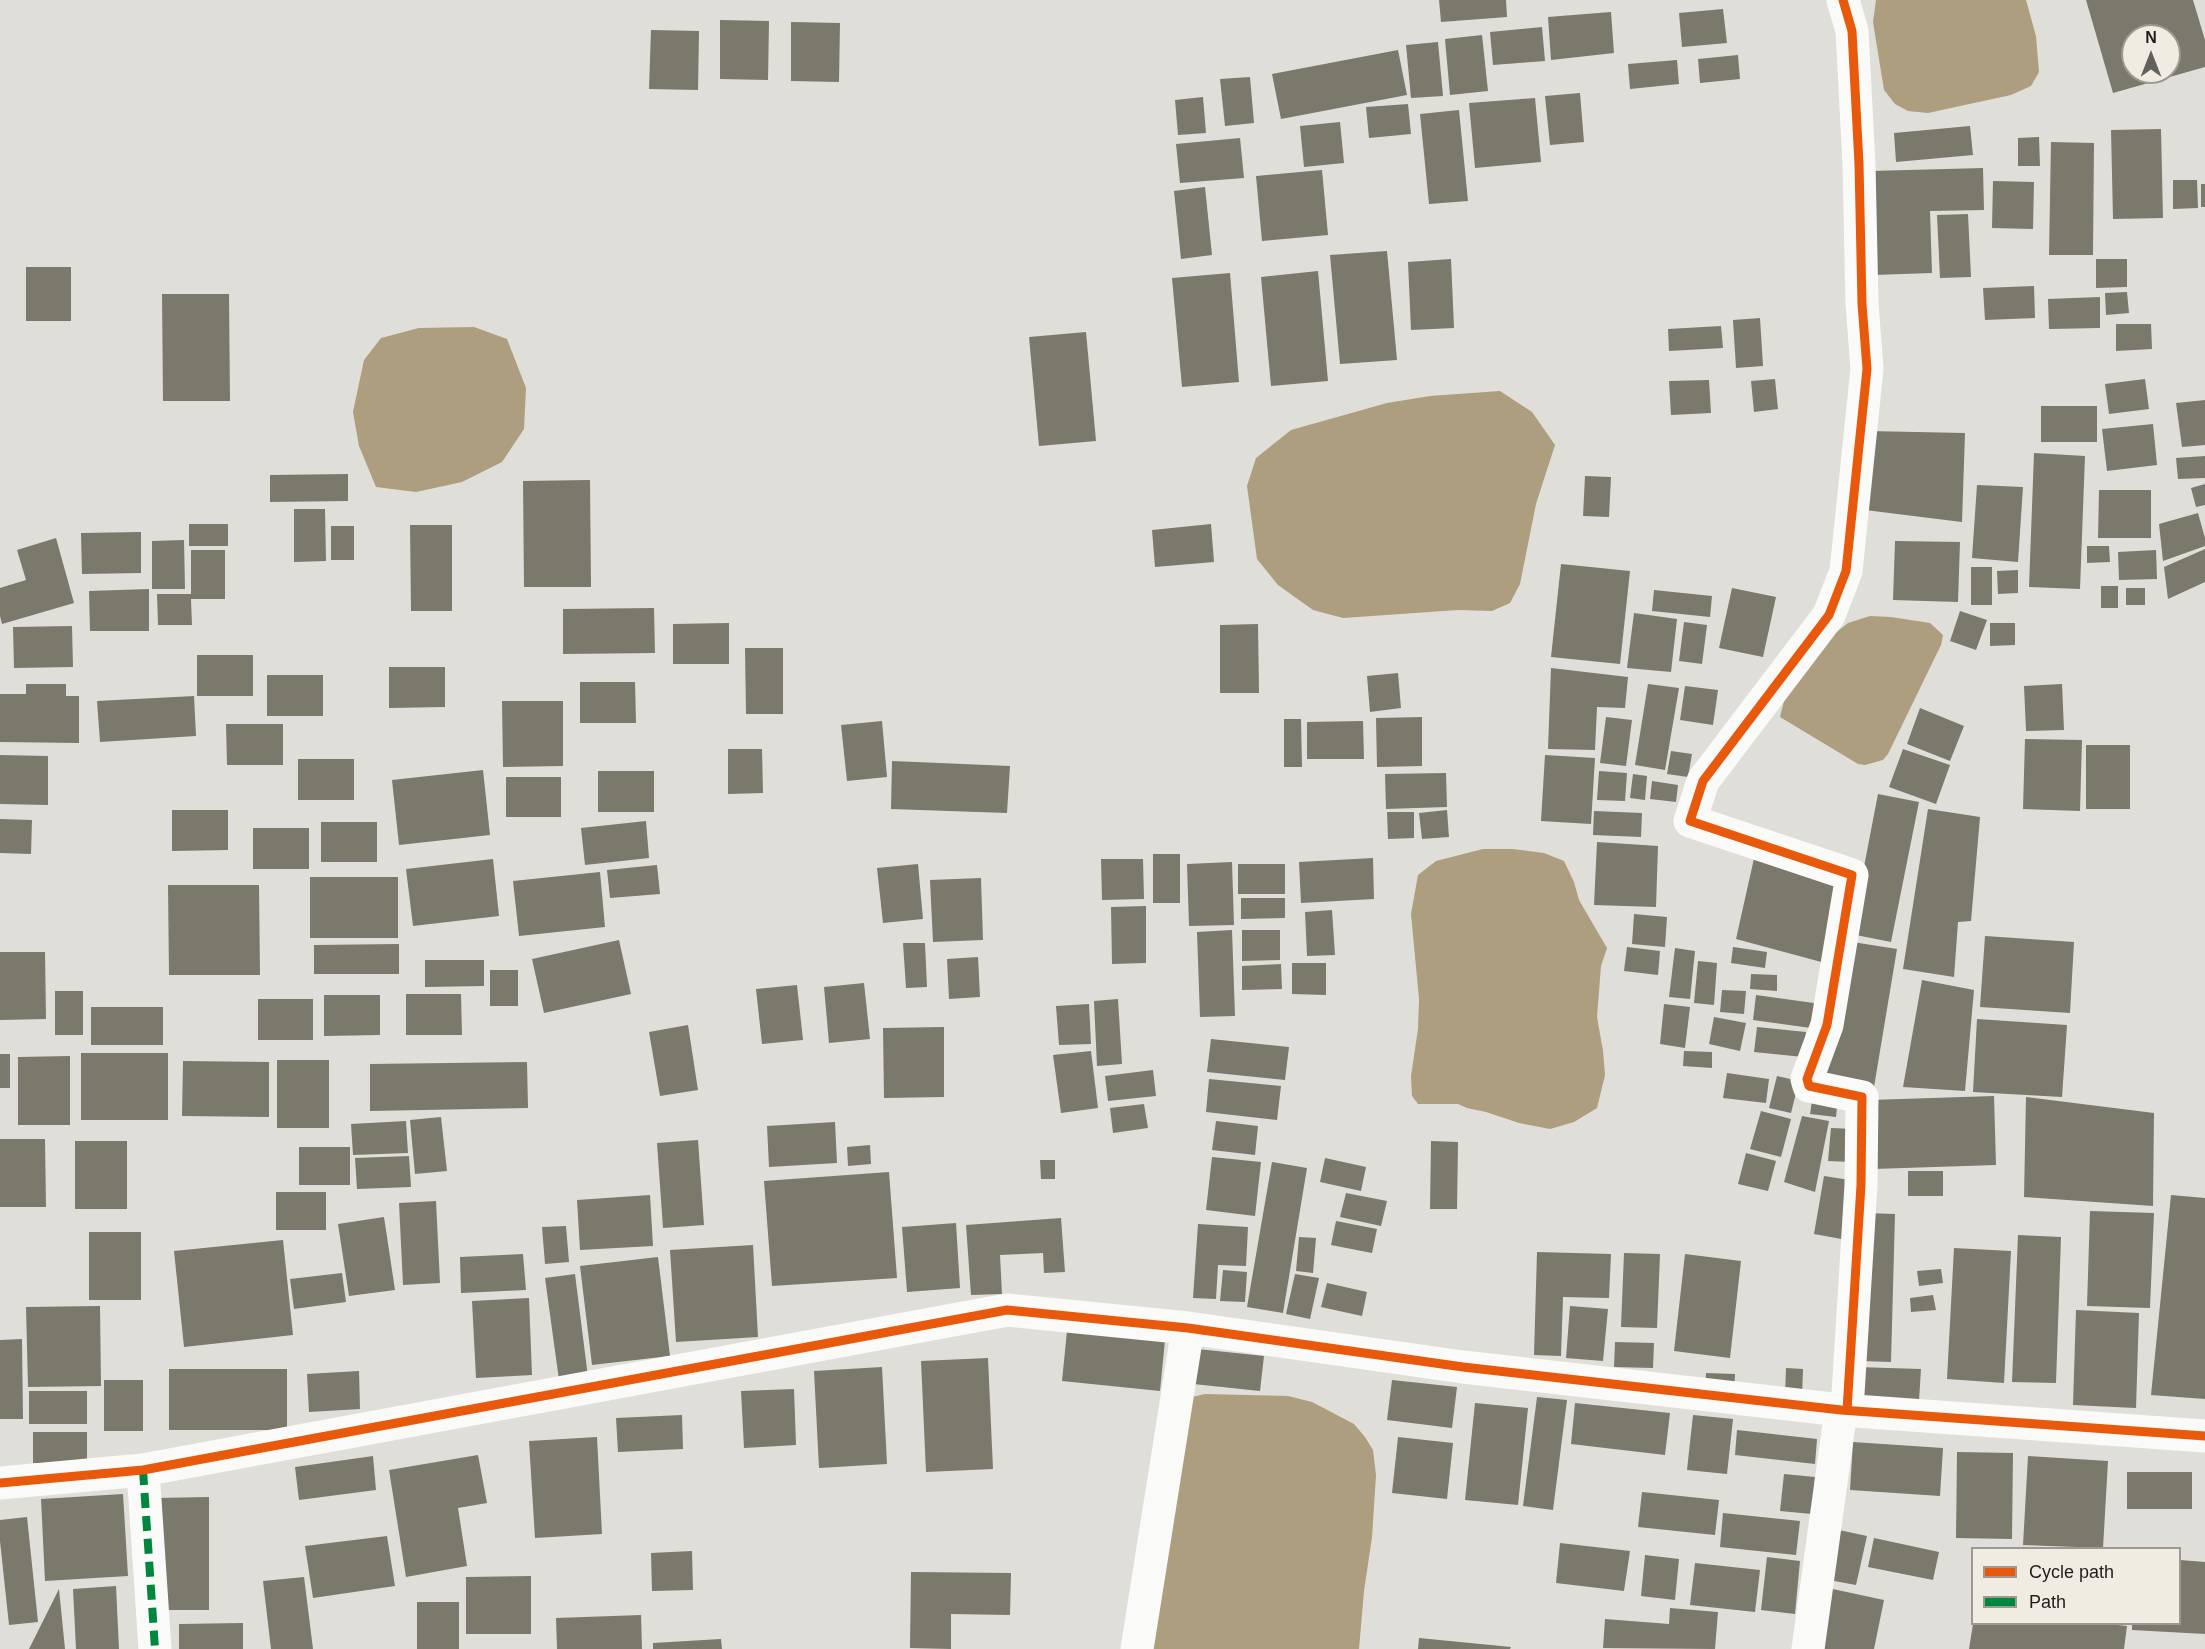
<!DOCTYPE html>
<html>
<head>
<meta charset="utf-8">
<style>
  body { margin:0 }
  #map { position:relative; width:2205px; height:1649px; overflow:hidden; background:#e0ded8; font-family:Arial,sans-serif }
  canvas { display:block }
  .legend { position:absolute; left:1971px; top:1547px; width:210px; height:78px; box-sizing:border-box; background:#f1ece2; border:2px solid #9d9992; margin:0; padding:8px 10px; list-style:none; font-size:18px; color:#1e1d19 }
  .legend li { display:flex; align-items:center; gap:12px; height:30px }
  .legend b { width:30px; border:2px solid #9d9992 }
  .north { position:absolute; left:2121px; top:24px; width:60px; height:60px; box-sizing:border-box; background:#f1ece2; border:2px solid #9d9992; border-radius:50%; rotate:0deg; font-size:16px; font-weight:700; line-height:24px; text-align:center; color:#1e1d19 }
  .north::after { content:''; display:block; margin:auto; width:21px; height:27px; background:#62615c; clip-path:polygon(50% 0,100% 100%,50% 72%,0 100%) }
</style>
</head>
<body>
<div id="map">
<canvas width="2205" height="1649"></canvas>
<ul class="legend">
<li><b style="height:8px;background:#e8590c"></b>Cycle path</li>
<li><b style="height:8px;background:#00873e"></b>Path</li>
</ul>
<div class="north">N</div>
</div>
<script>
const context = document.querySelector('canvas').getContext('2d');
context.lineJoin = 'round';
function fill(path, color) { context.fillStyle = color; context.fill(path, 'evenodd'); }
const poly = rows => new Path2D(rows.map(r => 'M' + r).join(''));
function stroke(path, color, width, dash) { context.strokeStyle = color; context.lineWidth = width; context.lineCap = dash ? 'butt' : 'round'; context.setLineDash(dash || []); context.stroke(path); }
fill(poly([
  [1876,0,2026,0,2036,36,2039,72,2031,86,2011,95,1928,113,1908,111,1895,104,1884,90,1873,22],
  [474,327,507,339,526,388,524,429,502,462,462,482,416,492,376,487,359,446,353,412,364,360,381,338,419,328],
  [1500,391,1532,412,1555,445,1536,504,1520,584,1510,603,1492,611,1458,610,1343,618,1313,610,1278,585,1257,559,1247,486,1256,458,1291,430,1387,403,1430,396],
  [1870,616,1891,617,1930,623,1943,635,1941,645,1888,754,1883,760,1865,765,1858,764,1780,717,1784,701,1823,643,1848,623],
  [1483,849,1513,849,1544,853,1564,861,1574,882,1579,900,1607,948,1601,966,1597,1017,1603,1051,1605,1075,1597,1108,1574,1122,1550,1129,1519,1123,1486,1112,1467,1108,1458,1104,1418,1104,1412,1096,1411,1076,1418,1029,1419,999,1411,914,1418,875,1436,861],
  [1205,1394,1288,1396,1312,1402,1354,1424,1365,1437,1373,1450,1376,1475,1372,1537,1364,1591,1359,1649,1151,1649,1192,1397]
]), '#ac9e7e');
fill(poly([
  [1439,0,1506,0,1507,17,1441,22],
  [2086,0,2193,0,2205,40,2205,67,2113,93],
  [2133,36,2169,36,2169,72,2133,72],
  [1723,9,1727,43,1682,47,1679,13],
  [1611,12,1614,53,1551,60,1548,17],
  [720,20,769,21,768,80,720,79],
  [791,22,840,23,839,82,791,81],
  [1542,27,1545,61,1493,65,1490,32],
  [651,30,699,31,698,90,649,89],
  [1482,35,1488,91,1450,95,1445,39],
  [1438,42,1443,96,1411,98,1406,45],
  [1398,50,1407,95,1281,119,1272,74],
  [1738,55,1740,79,1700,83,1698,59],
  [1677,60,1679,84,1630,89,1628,64],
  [1250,77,1254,123,1225,126,1220,79],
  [1580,93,1584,142,1550,145,1545,96],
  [1203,97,1206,133,1178,135,1175,100],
  [1535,98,1541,162,1475,168,1469,103],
  [1408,104,1411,134,1369,138,1366,107],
  [1459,110,1468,201,1429,204,1420,114],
  [1340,122,1344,163,1304,167,1300,126],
  [1970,126,1973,155,1896,162,1894,133],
  [2161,129,2163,218,2113,219,2111,130],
  [2039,137,2040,166,2018,166,2018,138],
  [1240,138,1244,178,1180,183,1176,144],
  [2051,142,2094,143,2093,255,2049,255],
  [1983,168,1984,210,1930,211,1932,273,1873,275,1870,171],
  [1322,170,1328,235,1262,241,1256,176],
  [2173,180,2197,180,2198,208,2173,209],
  [1993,181,2034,182,2033,229,1992,228],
  [2201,184,2205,184,2205,207,2201,207],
  [1205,187,1212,255,1181,259,1174,191],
  [1968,214,1971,277,1940,278,1937,215],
  [1387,251,1397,360,1340,364,1330,255],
  [1451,259,1454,328,1411,330,1408,262],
  [2096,259,2127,259,2127,287,2096,288],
  [26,267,71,267,71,321,26,321],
  [1318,271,1328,381,1271,386,1261,277],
  [1230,273,1239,382,1182,387,1172,278],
  [2034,286,2035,318,1985,320,1983,288],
  [2127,292,2129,313,2106,315,2105,293],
  [162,294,229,294,230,401,163,401],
  [2100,297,2100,328,2049,329,2048,299],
  [1760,318,1763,366,1736,368,1733,320],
  [2116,324,2151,324,2152,349,2116,351],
  [1721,326,1723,348,1669,351,1668,329],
  [1086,332,1096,441,1039,446,1029,337],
  [1775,379,1778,409,1754,412,1751,381],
  [2145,379,2149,409,2109,414,2105,384],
  [1709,380,1711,413,1671,415,1669,381],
  [2205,400,2205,445,2182,447,2176,403],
  [2041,406,2097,406,2097,442,2041,442],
  [2153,424,2157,465,2107,471,2102,429],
  [1867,431,1965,433,1962,522,1865,510],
  [2034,453,2085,456,2080,589,2029,587],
  [2205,456,2205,478,2178,479,2176,458],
  [348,474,348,501,270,502,270,475],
  [1585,476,1611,477,1609,517,1583,516],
  [590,480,591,587,524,587,523,481],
  [2205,484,2205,505,2196,507,2191,488],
  [1977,485,2023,487,2018,562,1972,558],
  [2099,490,2151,490,2151,538,2098,538],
  [294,509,325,509,326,561,294,562],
  [2198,513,2205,538,2205,546,2163,561,2159,524],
  [189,524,228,524,228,546,189,546],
  [1211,524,1214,562,1155,567,1152,530],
  [410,525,452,525,452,611,411,611],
  [331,526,354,526,354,560,331,560],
  [141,532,141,573,82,574,81,533],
  [56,538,74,603,2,624,0,616,0,588,26,580,17,550],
  [184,540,185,589,152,589,152,541],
  [1895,541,1960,542,1958,602,1893,600],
  [2087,546,2109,546,2110,562,2087,563],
  [2205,549,2205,582,2168,599,2164,567],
  [191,550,225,550,225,599,191,599,192,625,158,625,157,594,191,594],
  [2156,550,2157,579,2119,580,2118,552],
  [1561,564,1630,571,1620,664,1551,657],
  [1971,567,1992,567,1992,605,1971,605],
  [2018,570,2018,593,1998,594,1997,571],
  [2101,586,2118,586,2118,608,2101,608],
  [1732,588,1776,597,1763,657,1719,648],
  [2126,588,2145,588,2145,605,2126,605],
  [149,589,149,631,90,631,89,591],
  [1654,590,1712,596,1710,617,1652,611],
  [654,608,655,653,563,654,563,609],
  [1960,611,1987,620,1976,650,1950,641],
  [1634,613,1677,619,1671,672,1627,668],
  [1684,622,1707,625,1702,664,1679,661],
  [729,623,729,664,673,664,673,624],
  [1990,623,2015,623,2015,645,1990,646],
  [1258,624,1259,693,1220,693,1220,625],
  [72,626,73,667,14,668,13,627],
  [745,648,783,648,783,714,746,714],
  [197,655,253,655,253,696,197,696],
  [389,667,445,667,445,707,389,708],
  [1551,668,1628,677,1625,708,1597,707,1595,750,1548,749],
  [1398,673,1401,708,1370,712,1367,676],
  [267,675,323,675,323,716,267,716],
  [580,682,635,682,636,723,580,723],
  [26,684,66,684,66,696,79,696,79,743,0,742,0,694,26,694],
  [1648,684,1679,688,1665,770,1635,765],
  [2062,684,2064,730,2026,731,2024,686],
  [1685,686,1718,690,1713,725,1680,720],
  [194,696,196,736,100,742,97,701],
  [502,701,563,701,563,766,503,767],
  [1920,708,1964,726,1950,761,1907,744],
  [1422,717,1422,766,1377,767,1376,718],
  [1606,717,1632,720,1626,766,1600,763],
  [1284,719,1301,719,1302,767,1284,767],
  [882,721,887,777,847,781,841,725],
  [1363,721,1364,759,1307,759,1307,722],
  [226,724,283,724,283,765,227,765],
  [2025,739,2082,740,2080,811,2023,809],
  [2086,745,2130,745,2130,809,2086,809],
  [728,749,762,749,763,793,728,794],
  [1903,749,1950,765,1936,804,1889,787],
  [1671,751,1692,754,1688,777,1667,774],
  [0,755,48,756,48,805,0,804],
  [1545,755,1595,758,1591,824,1541,821],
  [298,759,354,759,354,800,298,800],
  [892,761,1010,766,1007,813,891,809],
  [483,770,490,835,399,845,392,780],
  [598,771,654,771,654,812,598,812],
  [1599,771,1627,773,1625,801,1597,800],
  [1446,773,1447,807,1386,809,1385,774],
  [1633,774,1647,776,1645,800,1630,798],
  [506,777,561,777,561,817,506,817],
  [1652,781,1678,785,1676,802,1650,799],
  [1878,794,1919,802,1891,942,1851,934],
  [1928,809,1980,817,1971,921,1958,922,1954,977,1903,969],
  [172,810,228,810,228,850,172,851],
  [1447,810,1449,837,1422,839,1419,813],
  [1594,811,1642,813,1641,837,1593,835],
  [1387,812,1414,812,1414,838,1388,839],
  [0,819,32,820,31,854,0,853],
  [646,821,649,858,585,865,581,828],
  [321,822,377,822,377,862,321,862],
  [253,828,309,828,309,869,253,869],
  [1597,842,1658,846,1656,907,1594,905],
  [1153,854,1180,854,1180,903,1153,903],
  [1755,854,1844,888,1825,963,1736,939],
  [1373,858,1374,899,1301,903,1299,862],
  [493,859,499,916,413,926,406,869],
  [1101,859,1143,859,1144,899,1102,900],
  [1232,862,1234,925,1189,926,1187,864],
  [918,864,923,919,883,923,877,868],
  [1238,864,1285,864,1285,894,1238,894],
  [657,865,660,894,610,898,607,870],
  [600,872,605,927,519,936,513,881],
  [310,877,398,877,398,938,310,938],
  [981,878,983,940,933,942,930,880],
  [168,885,259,885,260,975,169,975],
  [1241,898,1285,898,1285,918,1241,919],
  [1146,906,1146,963,1112,964,1111,907],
  [1332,910,1335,955,1307,956,1305,912],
  [1634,914,1667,917,1665,947,1632,944],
  [1232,930,1235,1016,1200,1017,1197,932],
  [1242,930,1280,930,1280,960,1242,961],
  [1985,936,2074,942,2070,1013,1980,1007],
  [619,940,631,994,544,1013,532,959],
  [1846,941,1897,949,1873,1093,1823,1084],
  [903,943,925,943,927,987,906,988],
  [399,944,399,974,314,974,314,945],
  [1627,947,1660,951,1658,975,1624,971],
  [1733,947,1767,952,1765,968,1731,963],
  [1675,948,1695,951,1690,999,1669,997],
  [0,952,45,952,46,1019,0,1020],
  [978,957,980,997,949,999,947,959],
  [425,960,484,960,484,986,425,987],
  [1698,961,1717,963,1714,1005,1694,1003],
  [1292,963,1326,963,1326,995,1292,994],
  [1281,964,1282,989,1242,990,1242,966],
  [490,970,518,970,518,1006,490,1006],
  [1751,974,1777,975,1777,991,1750,989],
  [1922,980,1974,990,1965,1091,1903,1087],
  [864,983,870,1039,829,1043,824,987],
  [797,985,803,1040,762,1044,756,989],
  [1722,990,1746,991,1744,1014,1720,1012],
  [55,991,83,991,83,1035,55,1035],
  [406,994,461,994,462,1035,406,1035],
  [324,995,380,995,380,1035,324,1036],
  [1756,995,1821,1004,1818,1029,1753,1020],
  [258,999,313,999,313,1040,258,1040],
  [1118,999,1122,1064,1097,1066,1094,1001],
  [1089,1004,1091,1044,1059,1045,1056,1006],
  [1664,1004,1690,1007,1685,1048,1660,1044],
  [91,1007,163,1007,163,1045,91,1045],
  [1714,1017,1746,1023,1740,1051,1709,1044],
  [1977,1019,2067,1025,2062,1097,1973,1092],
  [688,1025,698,1090,660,1096,649,1032],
  [944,1027,944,1097,884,1098,883,1028],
  [1757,1027,1806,1032,1803,1057,1754,1052],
  [1211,1039,1289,1047,1285,1080,1207,1072],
  [1091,1051,1098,1108,1061,1113,1053,1055],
  [1684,1051,1712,1052,1712,1068,1683,1066],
  [81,1053,168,1053,168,1120,81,1120],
  [0,1054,10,1054,10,1088,0,1088],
  [70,1056,70,1125,18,1125,18,1057],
  [277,1060,329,1060,329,1128,277,1128],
  [183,1061,269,1062,269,1117,182,1116],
  [527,1062,528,1108,370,1111,370,1064],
  [1153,1070,1156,1096,1108,1101,1105,1076],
  [1727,1073,1769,1079,1766,1103,1723,1098],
  [1777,1076,1799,1081,1791,1113,1769,1108],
  [1209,1079,1281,1086,1277,1120,1206,1112],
  [1813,1094,1838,1097,1836,1117,1810,1114],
  [1994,1096,1996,1165,1873,1169,1870,1100],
  [2026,1097,2154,1113,2153,1206,2024,1197],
  [1144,1104,1148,1128,1113,1133,1110,1108],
  [1761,1111,1791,1119,1781,1157,1750,1149],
  [1802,1116,1829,1121,1815,1192,1784,1182],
  [441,1117,447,1171,415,1174,410,1120],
  [406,1121,408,1153,353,1155,351,1124],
  [1216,1121,1258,1126,1255,1155,1212,1150],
  [835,1122,837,1163,769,1167,767,1126],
  [1831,1128,1855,1129,1852,1162,1828,1161],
  [0,1139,45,1139,46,1207,0,1207],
  [698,1140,704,1225,663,1228,657,1143],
  [75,1141,127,1141,127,1209,75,1209],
  [1431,1141,1458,1142,1457,1209,1430,1209],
  [870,1145,871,1164,848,1166,847,1147],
  [299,1147,350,1147,350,1185,299,1185],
  [1746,1153,1776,1161,1768,1191,1738,1184],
  [409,1156,411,1187,357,1189,355,1158],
  [1212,1157,1261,1162,1255,1216,1206,1210],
  [1325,1158,1366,1167,1361,1191,1320,1182],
  [1040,1160,1055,1160,1055,1179,1041,1179],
  [1272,1162,1307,1168,1283,1313,1247,1307],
  [1908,1171,1943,1171,1943,1196,1908,1196],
  [889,1172,897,1278,772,1286,764,1181],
  [1824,1176,1856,1181,1847,1240,1814,1234],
  [276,1192,326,1192,326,1230,276,1230],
  [1346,1193,1387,1201,1381,1226,1340,1217],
  [650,1195,653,1246,580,1250,577,1200],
  [2171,1195,2205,1198,2205,1399,2151,1395],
  [436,1201,440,1283,403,1285,399,1203],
  [2090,1211,2154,1213,2150,1308,2087,1306],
  [1866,1213,1895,1214,1891,1362,1861,1361],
  [384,1217,395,1290,349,1296,338,1224],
  [1061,1218,1065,1272,1044,1273,1043,1253,1000,1255,1002,1294,971,1295,966,1225],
  [1336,1221,1377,1229,1372,1253,1331,1245],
  [956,1223,960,1288,907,1292,902,1227],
  [1198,1224,1248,1227,1246,1266,1218,1265,1216,1299,1193,1298],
  [566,1226,569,1262,545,1264,542,1227],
  [89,1232,141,1232,141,1300,89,1300],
  [2018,1235,2061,1237,2056,1383,2012,1382],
  [1299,1237,1316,1238,1313,1273,1296,1271],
  [283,1240,293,1335,184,1347,174,1251],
  [753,1245,758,1337,676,1342,670,1250],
  [1954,1248,2011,1251,2004,1383,1947,1379],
  [1537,1252,1611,1254,1609,1298,1563,1297,1561,1356,1534,1355],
  [1624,1253,1660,1254,1657,1328,1621,1327],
  [523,1254,526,1290,461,1293,460,1257],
  [1685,1254,1741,1261,1730,1358,1674,1351],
  [658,1257,670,1356,592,1365,580,1266],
  [1941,1269,1943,1283,1919,1286,1917,1271],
  [1223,1270,1247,1272,1245,1302,1220,1301],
  [342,1273,346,1302,294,1309,290,1279],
  [575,1274,588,1377,559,1380,545,1278],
  [1295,1274,1319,1278,1310,1319,1286,1314],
  [1327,1283,1367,1292,1362,1316,1321,1307],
  [1933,1295,1936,1310,1911,1312,1910,1298],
  [529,1298,532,1375,476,1378,472,1301],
  [100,1306,101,1386,28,1387,26,1307],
  [1570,1306,1608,1309,1603,1361,1566,1358],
  [2076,1310,2139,1313,2136,1408,2073,1405],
  [1067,1331,1165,1340,1160,1391,1062,1381],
  [22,1339,23,1419,0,1419,0,1340],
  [1615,1342,1654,1343,1653,1368,1614,1367],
  [1188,1348,1264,1356,1260,1391,1184,1383],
  [988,1358,993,1469,926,1472,921,1361],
  [882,1367,887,1464,819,1468,814,1371],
  [1856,1367,1921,1369,1919,1401,1854,1399],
  [1786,1368,1803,1369,1802,1397,1785,1396],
  [169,1369,287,1369,287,1430,169,1430],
  [359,1371,360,1409,309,1412,307,1374],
  [1706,1373,1735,1374,1734,1394,1705,1393],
  [104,1380,143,1380,143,1431,104,1431],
  [1392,1380,1457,1387,1452,1428,1387,1420],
  [794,1389,796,1445,744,1448,741,1391],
  [29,1391,87,1391,87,1424,29,1424],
  [1537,1397,1567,1400,1553,1510,1523,1506],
  [1475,1403,1528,1408,1518,1505,1465,1500],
  [1575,1403,1670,1413,1665,1455,1571,1444],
  [682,1415,683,1449,618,1452,616,1418],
  [1693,1415,1733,1419,1727,1474,1687,1470],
  [1737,1430,1817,1439,1815,1464,1735,1455],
  [33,1432,87,1432,87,1463,33,1463],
  [597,1437,602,1534,535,1538,529,1441],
  [1398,1437,1453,1443,1447,1499,1392,1493],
  [1853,1442,1943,1448,1940,1496,1850,1490],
  [1957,1452,2013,1453,2012,1539,1956,1538],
  [478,1455,487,1503,458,1508,467,1566,406,1577,389,1470],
  [373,1456,376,1490,299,1500,295,1467],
  [2028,1456,2108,1461,2103,1548,2023,1545],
  [2127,1472,2192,1472,2192,1509,2127,1509],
  [1784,1474,1815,1477,1812,1514,1780,1511],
  [1642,1492,1719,1500,1715,1535,1638,1527],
  [123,1494,128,1576,45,1581,41,1499],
  [209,1497,209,1610,157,1610,156,1498],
  [1723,1513,1800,1521,1796,1555,1720,1547],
  [27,1517,38,1622,9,1625,0,1541,0,1520],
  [1839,1530,1867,1536,1856,1585,1829,1580],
  [387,1536,395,1586,313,1598,305,1546],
  [1874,1538,1939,1552,1933,1580,1868,1567],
  [1560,1543,1630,1551,1624,1591,1556,1583],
  [692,1551,693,1590,652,1591,651,1553],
  [1645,1555,1679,1559,1675,1600,1641,1596],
  [1767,1557,1800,1561,1795,1614,1761,1610],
  [2180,1560,2205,1562,2205,1634,2132,1630,2132,1624,2180,1624],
  [1695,1563,1760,1570,1755,1612,1690,1605],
  [911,1572,1011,1573,1010,1615,951,1614,951,1649,910,1648],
  [531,1576,531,1634,466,1634,466,1577],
  [304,1577,313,1649,271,1649,263,1581],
  [116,1586,119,1649,76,1649,73,1589],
  [1828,1588,1884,1600,1874,1649,1824,1649],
  [59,1589,65,1649,29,1649],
  [417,1602,459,1602,459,1649,417,1649],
  [1670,1608,1718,1612,1715,1649,1603,1648,1605,1619,1669,1624],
  [641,1615,642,1649,557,1649,556,1618],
  [243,1623,243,1649,179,1649,179,1624],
  [1973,1624,2109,1624,2127,1626,2124,1649,1969,1649],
  [1419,1638,1511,1647,1510,1649,1418,1649],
  [721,1639,722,1649,653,1649,653,1643]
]), '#7b786c');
stroke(poly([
  [1843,0,1852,31,1859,164,1862,304,1867,369,1846,571,1829,615,1703,781,1690,821,1852,875,1827,1025,1807,1079,1809,1086,1862,1097,1861,1185,1847,1410],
  [143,1470,155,1649],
  [0,1483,143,1470,1007,1310,1188,1328,1463,1367,1841,1410,2205,1436],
  [1137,1649,1188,1328],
  [1808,1649,1841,1410]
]), '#fafaf9', 33);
stroke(poly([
  [143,1470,155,1649]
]), '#00873e', 8, [15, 8]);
stroke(poly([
  [1843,0,1852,31,1859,164,1862,304,1867,369,1846,571,1829,615,1703,781,1690,821,1852,875,1827,1025,1807,1079,1809,1086,1862,1097,1861,1185,1847,1410],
  [0,1483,143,1470,1007,1310,1188,1328,1463,1367,1841,1410,2205,1436]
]), '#e8590c', 9);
</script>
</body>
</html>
